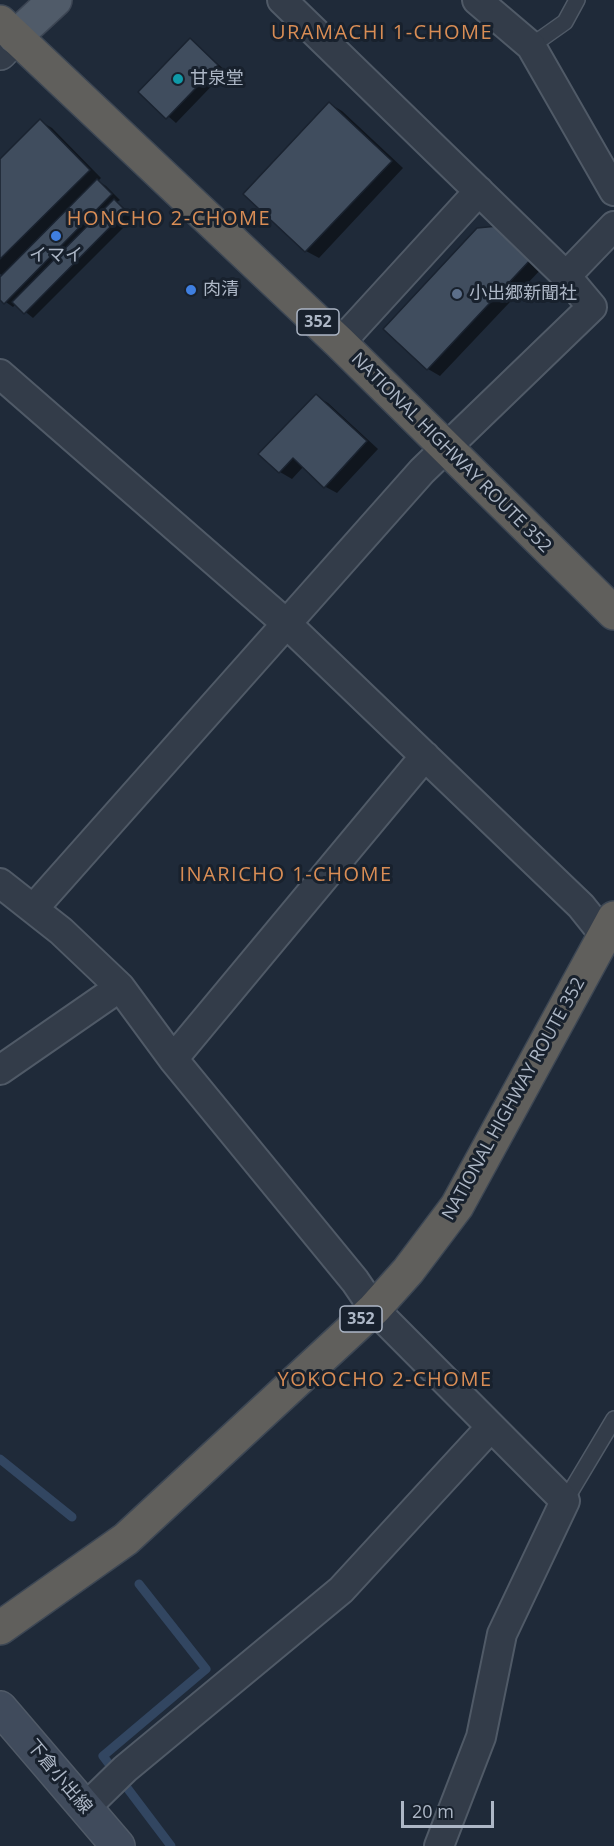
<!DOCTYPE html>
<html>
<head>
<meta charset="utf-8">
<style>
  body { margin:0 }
  #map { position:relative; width:614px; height:1846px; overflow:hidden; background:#1f2a39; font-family:"Open Sans",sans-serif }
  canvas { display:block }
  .scale { position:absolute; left:401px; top:1801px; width:93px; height:27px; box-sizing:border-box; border:3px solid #adb7c6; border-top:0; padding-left:8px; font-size:18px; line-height:21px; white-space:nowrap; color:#adb7c6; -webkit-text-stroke:4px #18212d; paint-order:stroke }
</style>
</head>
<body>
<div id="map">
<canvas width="614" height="1846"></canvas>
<div class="scale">20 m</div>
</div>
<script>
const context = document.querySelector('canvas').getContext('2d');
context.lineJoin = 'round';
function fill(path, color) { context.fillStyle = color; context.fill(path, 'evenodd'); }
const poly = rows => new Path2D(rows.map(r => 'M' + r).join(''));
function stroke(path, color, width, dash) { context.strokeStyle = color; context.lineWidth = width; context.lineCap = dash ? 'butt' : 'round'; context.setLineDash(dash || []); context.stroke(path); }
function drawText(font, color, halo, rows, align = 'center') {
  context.font = font + ' "Open Sans","Noto Sans JP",sans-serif'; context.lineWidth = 6; context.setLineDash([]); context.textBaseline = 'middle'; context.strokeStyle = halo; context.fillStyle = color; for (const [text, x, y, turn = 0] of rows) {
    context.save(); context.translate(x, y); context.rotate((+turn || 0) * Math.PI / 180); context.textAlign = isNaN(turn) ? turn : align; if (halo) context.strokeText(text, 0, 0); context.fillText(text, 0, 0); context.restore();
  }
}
fill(poly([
  [190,40,226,71,176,123,140,92],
  [330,104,342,111,403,168,319,258,306,251,245,194],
  [40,121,52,128,101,178,98,181,106,186,120,200,117,202,134,217,33,318,16,304,13,307,0,298,0,279,4,276,0,274,0,161],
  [478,229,544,266,440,376,428,369,385,329],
  [316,396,328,403,378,449,337,493,324,486,304,466,292,479,280,472]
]), '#0007');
stroke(poly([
  [0,1459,72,1517],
  [139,1584,206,1669,103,1756,171,1846]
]), '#324661', 9);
const building = poly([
  [190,38,218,65,166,119,138,92,190,38],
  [329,102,392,161,305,252,243,194,329,102],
  [40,119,90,170,0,259,0,159,40,119],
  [97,179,112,194,4,304,0,300,0,277,97,179],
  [114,199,126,211,24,314,12,302,114,199],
  [498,226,532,258,427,370,383,329,477,228,498,226],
  [316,394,367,441,324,488,293,458,279,473,258,454,316,394]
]);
fill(building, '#404d5e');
stroke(building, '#1a2330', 1.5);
const service = poly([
  [531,46,565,22,577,0],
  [565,1501,614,1419]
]);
const minor = poly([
  [477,0,531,46,614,191],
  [566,276,614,226],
  [340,343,479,191],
  [0,374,288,625,581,906,605,936],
  [0,883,61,931,120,987,173,1059,355,1281,374,1309,565,1501,502,1634,481,1737,439,1846],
  [34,908,422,471,592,307,566,276,282,0],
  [173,1059,425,756],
  [0,1070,120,987],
  [85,1808,125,1769,341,1590,490,1428]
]);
const tertiary = poly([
  [0,53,15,37]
]);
const secondary = poly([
  [0,1708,118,1846]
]);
const primary = poly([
  [15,37,55,0]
]);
const trunk = poly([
  [0,22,340,343,614,613],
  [0,1628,126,1539,374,1309,408,1271,457,1206,614,918]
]);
stroke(service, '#505a67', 18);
stroke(minor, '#505a67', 32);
stroke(tertiary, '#505a67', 36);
stroke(secondary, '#505a67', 36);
stroke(primary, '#3c4553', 36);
stroke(trunk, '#3d4754', 36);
stroke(service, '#333c49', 15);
stroke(minor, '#333c49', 28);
stroke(tertiary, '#333c49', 33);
stroke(secondary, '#404b5c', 33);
stroke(primary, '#505b69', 33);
stroke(trunk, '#605f5c', 33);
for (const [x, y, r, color] of [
  [178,79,6,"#0f9aa8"],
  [56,236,6,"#3f7fe0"],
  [191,290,6,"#3f7fe0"],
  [457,294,6,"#5c6f8a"]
]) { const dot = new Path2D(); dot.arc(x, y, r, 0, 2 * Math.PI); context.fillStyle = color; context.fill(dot); stroke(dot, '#18212d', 2); }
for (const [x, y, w] of [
  [318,322,42],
  [361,1319,42]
]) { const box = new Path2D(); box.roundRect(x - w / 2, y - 13, w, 26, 4.5); context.fillStyle = '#18212d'; context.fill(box); stroke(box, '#adb7c6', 1.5); }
drawText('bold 16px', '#adb7c6', null, [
  ["352",318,322],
  ["352",361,1319]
]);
drawText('18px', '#adb7c6', '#18212d', [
  ["甘泉堂",190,79],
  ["イマイ",56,256,"center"],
  ["肉清",203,290],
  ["小出郷新聞社",469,294]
], 'left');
drawText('18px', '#adb7c6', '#18212d', [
  ["NATIONAL HIGHWAY ROUTE 352",451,453,45],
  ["NATIONAL HIGHWAY ROUTE 352",514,1099,-61],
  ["下倉小出線",59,1777,50]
]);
context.letterSpacing = '1.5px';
drawText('20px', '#d98d55', '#18212d', [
  ["URAMACHI 1-CHOME",382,33],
  ["HONCHO 2-CHOME",169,219],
  ["INARICHO 1-CHOME",286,875],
  ["YOKOCHO 2-CHOME",385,1380]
]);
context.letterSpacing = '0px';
</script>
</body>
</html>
